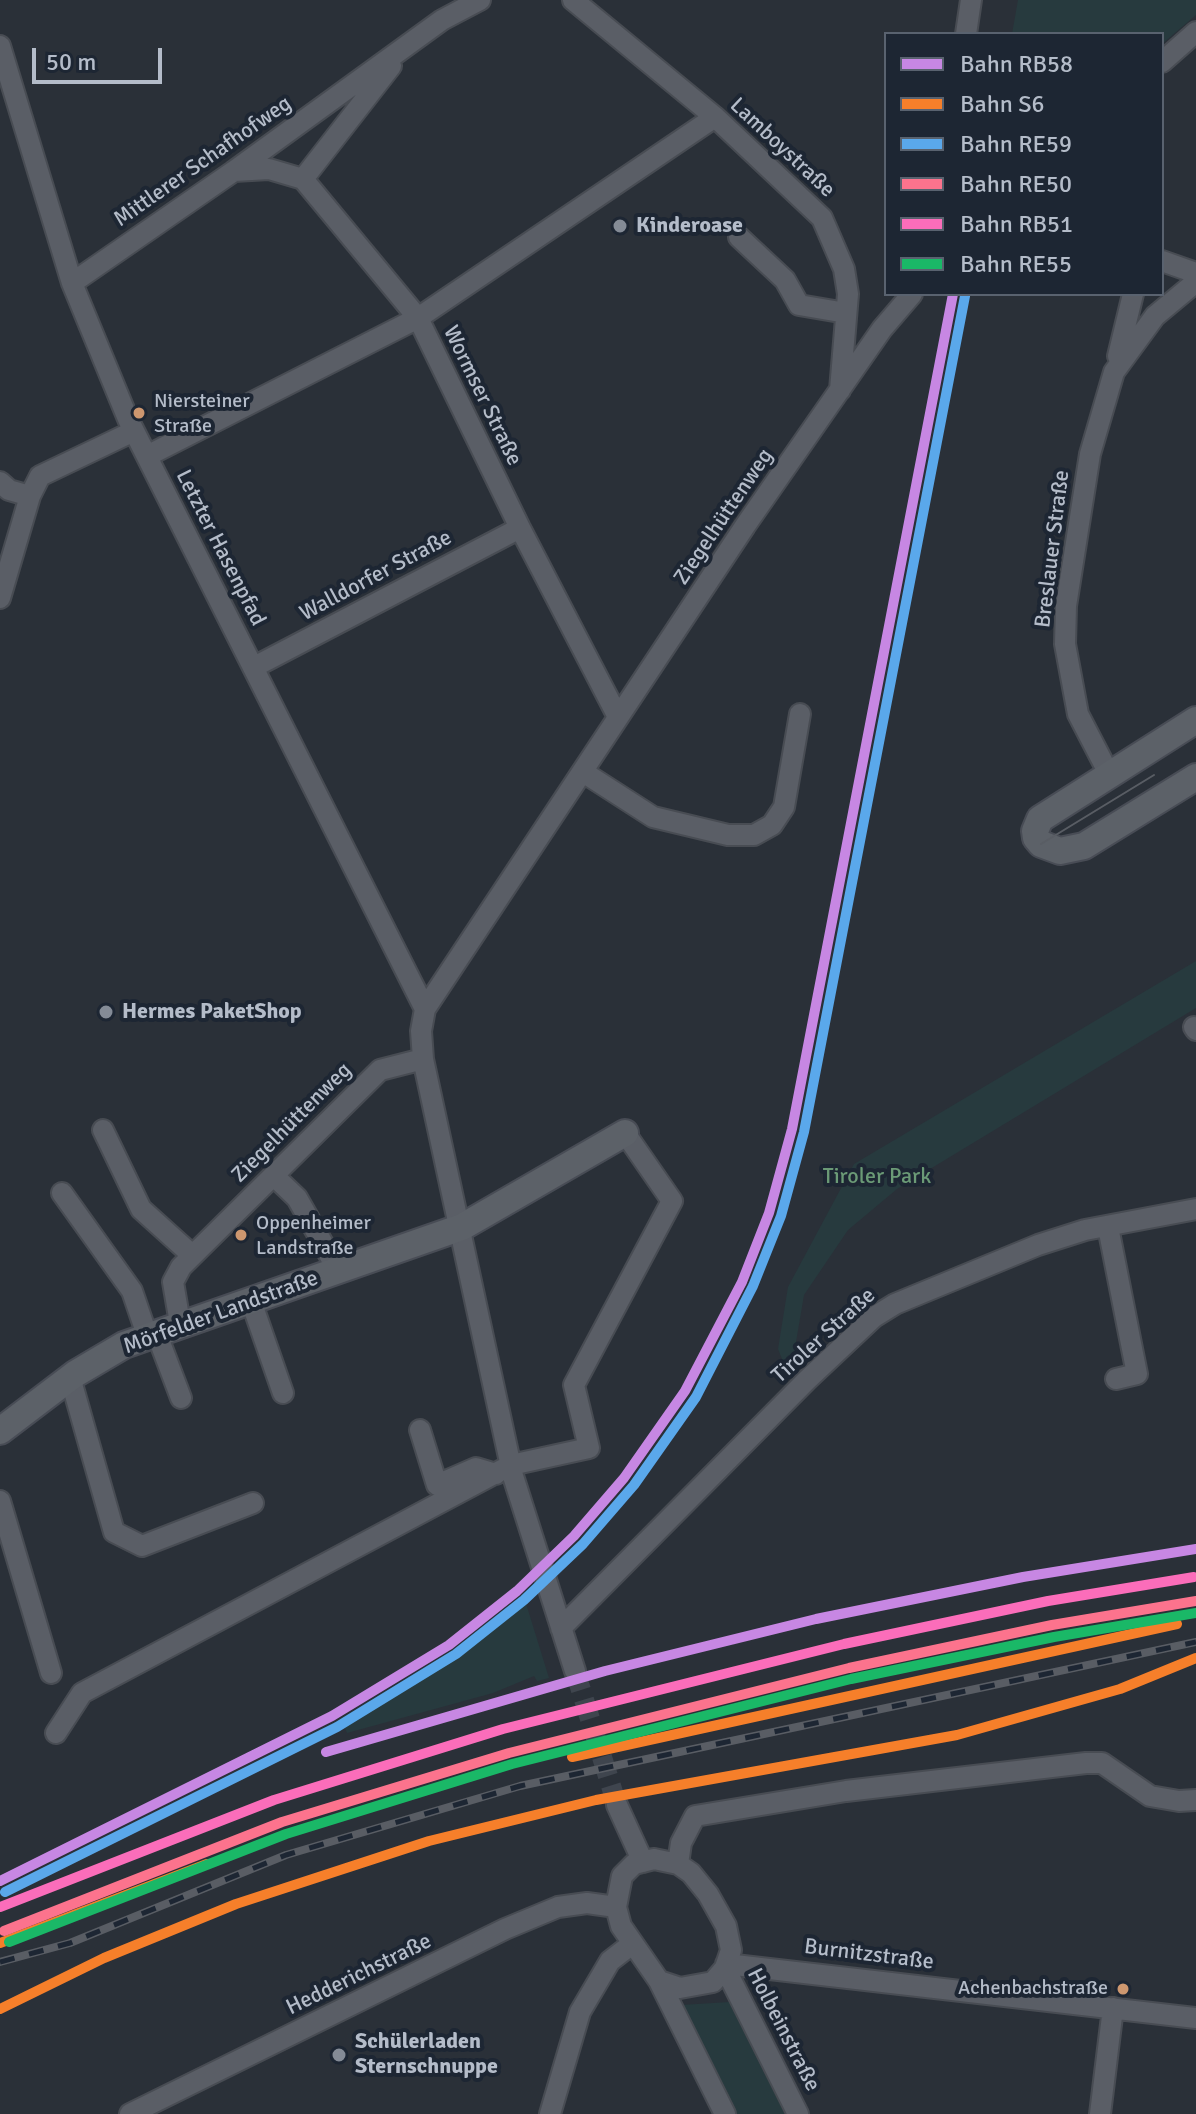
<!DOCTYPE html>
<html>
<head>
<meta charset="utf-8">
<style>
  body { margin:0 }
  #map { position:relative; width:1196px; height:2114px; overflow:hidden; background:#2a3038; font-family:Signika,sans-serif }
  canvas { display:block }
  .legend { position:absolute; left:884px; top:32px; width:280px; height:264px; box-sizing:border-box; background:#1d2633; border:2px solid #59626f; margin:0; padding:10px 14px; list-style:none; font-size:24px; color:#b4bcc9 }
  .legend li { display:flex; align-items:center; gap:16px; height:40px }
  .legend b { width:40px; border:2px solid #59626f }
  .scale { position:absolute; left:32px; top:48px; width:130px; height:36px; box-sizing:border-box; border:4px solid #b4bcc9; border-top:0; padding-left:10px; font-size:24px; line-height:28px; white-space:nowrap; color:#b4bcc9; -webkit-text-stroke:6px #1d2633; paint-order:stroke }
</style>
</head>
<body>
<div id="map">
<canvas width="1196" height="2114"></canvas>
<ul class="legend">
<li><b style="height:10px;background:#c787e3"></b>Bahn RB58</li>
<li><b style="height:10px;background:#f67f2a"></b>Bahn S6</li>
<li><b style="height:10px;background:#5aa8eb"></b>Bahn RE59</li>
<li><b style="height:10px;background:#fc738d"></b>Bahn RE50</li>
<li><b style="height:10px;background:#fb6dba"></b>Bahn RB51</li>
<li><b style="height:10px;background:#1ab867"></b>Bahn RE55</li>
</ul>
<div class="scale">50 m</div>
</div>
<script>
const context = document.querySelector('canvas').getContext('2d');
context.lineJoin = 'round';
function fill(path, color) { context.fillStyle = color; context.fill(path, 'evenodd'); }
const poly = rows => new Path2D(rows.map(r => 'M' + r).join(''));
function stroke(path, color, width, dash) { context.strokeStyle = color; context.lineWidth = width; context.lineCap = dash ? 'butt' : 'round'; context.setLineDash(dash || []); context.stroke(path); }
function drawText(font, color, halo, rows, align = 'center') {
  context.font = font + ' Signika,sans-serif'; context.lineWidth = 8; context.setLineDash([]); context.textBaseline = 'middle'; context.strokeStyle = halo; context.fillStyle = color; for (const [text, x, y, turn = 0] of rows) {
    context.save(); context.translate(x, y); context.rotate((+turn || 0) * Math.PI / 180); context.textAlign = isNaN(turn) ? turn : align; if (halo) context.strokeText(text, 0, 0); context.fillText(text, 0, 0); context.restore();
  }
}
fill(poly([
  [1018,0,1196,0,1196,15,1162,44,1162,34,1012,34],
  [1196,961,1196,1008,897,1189,848,1230,804,1295,795,1348,802,1362,788,1374,778,1349,788,1287,854,1164],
  [524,1597,549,1678,537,1681,534,1676,493,1693,347,1733,341,1718,441,1663],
  [729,2002,785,2114,737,2114,681,2005]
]), '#273a3e');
stroke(poly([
  [575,1671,617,1805]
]), '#3f454e', 20, [20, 10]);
const minor = poly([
  [573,0,715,117,822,218,844,269,848,294,840,390],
  [966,34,971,0],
  [0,46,72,283,128,419,425,1009],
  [1162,62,1196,32],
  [234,171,269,169,303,179,418,318,520,528,618,717],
  [303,179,391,66],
  [739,237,785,280,799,305,846,313],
  [1162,261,1196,273],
  [72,283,234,171,442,20,480,0],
  [1118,356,1133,294],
  [147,456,418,318,715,117],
  [0,482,9,490,30,496],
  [0,598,30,496,40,476,134,431],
  [254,667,520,528],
  [583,772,653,817,728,835,754,835,772,825,784,807,800,714],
  [1109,774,1078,714,1065,644,1066,606,1090,454,1114,372,1155,316,1196,282],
  [1194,1027,1196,1030],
  [103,1130,141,1209,192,1255],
  [274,1176,297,1198,339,1272],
  [62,1193,132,1291,147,1335],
  [1108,1227,1137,1374,1116,1379],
  [251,1301,283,1393],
  [180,1323,173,1282,181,1267,380,1070,423,1059],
  [156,1332,181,1398],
  [70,1377,114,1532,142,1546,253,1503],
  [420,1430,437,1485,476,1468,496,1474],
  [0,1501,51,1673],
  [561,1628,807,1380,874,1317,895,1304,1038,1245,1085,1230,1196,1209],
  [575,1671,513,1476,423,1059,421,1031,425,1009,745,526,882,329,912,294],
  [56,1733,82,1693,511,1465,589,1448,574,1385,672,1201,625,1133],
  [617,1805,643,1862],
  [654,1859,678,1864,691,1873,708,1894,726,1926,731,1950,725,1968,713,1982,680,1988,659,1981,621,1926,616,1907,622,1876,634,1864,654,1859],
  [678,1864,681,1843,695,1816,846,1791,1086,1763,1102,1763,1150,1796,1179,1801,1196,1800],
  [726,1964,1196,2018],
  [725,1968,798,2114],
  [659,1981,725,2114],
  [130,2114,505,1929,558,1907,587,1903,616,1907],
  [550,2114,580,2012,610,1961,632,1944],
  [1100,2114,1113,2008]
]);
const major = poly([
  [1196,720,1040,819,1035,831,1036,838,1041,844,1060,851,1084,846,1196,777],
  [0,1431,75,1374,124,1345,462,1227,625,1133]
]);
stroke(minor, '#484c53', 24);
stroke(major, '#484c55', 30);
stroke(minor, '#5a5e66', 20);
stroke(major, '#5c6168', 26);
stroke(poly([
  [1041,844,1154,775]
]), '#595d64', 2);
const rail = poly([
  [0,1962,70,1943,286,1855,520,1786,1196,1642]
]);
stroke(rail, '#595d64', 8);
stroke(rail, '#1d2633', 5, [15]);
stroke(poly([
  [326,1752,605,1671,816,1619,1023,1577,1196,1549],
  [0,1881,332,1716,449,1645,517,1591,574,1536,624,1478,685,1391,742,1282,769,1213,792,1129,953,294]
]), '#c787e3', 10);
stroke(poly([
  [572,1757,1177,1624],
  [0,1943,207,1864],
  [0,2009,104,1958,236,1904,429,1841,596,1800,957,1735,1120,1689,1196,1658]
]), '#f67f2a', 10);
stroke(poly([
  [5,1892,337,1727,456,1654,524,1600,583,1544,634,1485,696,1397,753,1286,781,1216,804,1132,965,296]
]), '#5aa8eb', 10);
stroke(poly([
  [4,1931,282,1822,509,1753,849,1668,1052,1625,1196,1601]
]), '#fc738d', 10);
stroke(poly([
  [0,1907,274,1800,503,1729,844,1644,1048,1601,1194,1577]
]), '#fb6dba', 10);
stroke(poly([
  [9,1942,286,1834,512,1764,851,1679,1054,1637,1196,1613]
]), '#1ab867', 10);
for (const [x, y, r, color] of [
  [620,226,8,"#848b96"],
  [139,413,7,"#cd976f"],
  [106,1012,8,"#848b96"],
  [241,1235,7,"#cd976f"],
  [1123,1989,7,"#cd976f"],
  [339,2055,8,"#848b96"]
]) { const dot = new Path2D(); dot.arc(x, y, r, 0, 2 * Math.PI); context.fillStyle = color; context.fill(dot); stroke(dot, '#1d2633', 3); }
drawText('20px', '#b4bcc9', '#1d2633', [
  ["Niersteiner",154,402],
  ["Straße",154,427],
  ["Oppenheimer",256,1224],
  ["Landstraße",256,1249],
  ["Achenbachstraße",1108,1989,"right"]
], 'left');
drawText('22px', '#b4bcc9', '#1d2633', [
  ["Lamboystraße",782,148,43],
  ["Mittlerer Schafhofweg",203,162,-35],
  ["Wormser Straße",482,396,64],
  ["Ziegelhüttenweg",724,517,-56],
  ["Letzter Hasenpfad",220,548,63],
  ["Breslauer Straße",1053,549,-83],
  ["Walldorfer Straße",376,576,-28],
  ["Ziegelhüttenweg",292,1123,-45],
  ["Mörfelder Landstraße",221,1313,-20],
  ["Tiroler Straße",824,1336,-42],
  ["Burnitzstraße",869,1955,7],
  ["Hedderichstraße",359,1975,-26],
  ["Holbeinstraße",783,2030,63]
]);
drawText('bold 22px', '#b4bcc9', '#1d2633', [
  ["Kinderoase",636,226],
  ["Hermes PaketShop",122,1012],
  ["Schülerladen",355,2042],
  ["Sternschnuppe",355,2067]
], 'left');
drawText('22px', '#6b9a76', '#1d2633', [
  ["Tiroler Park",877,1177]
]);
</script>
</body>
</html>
